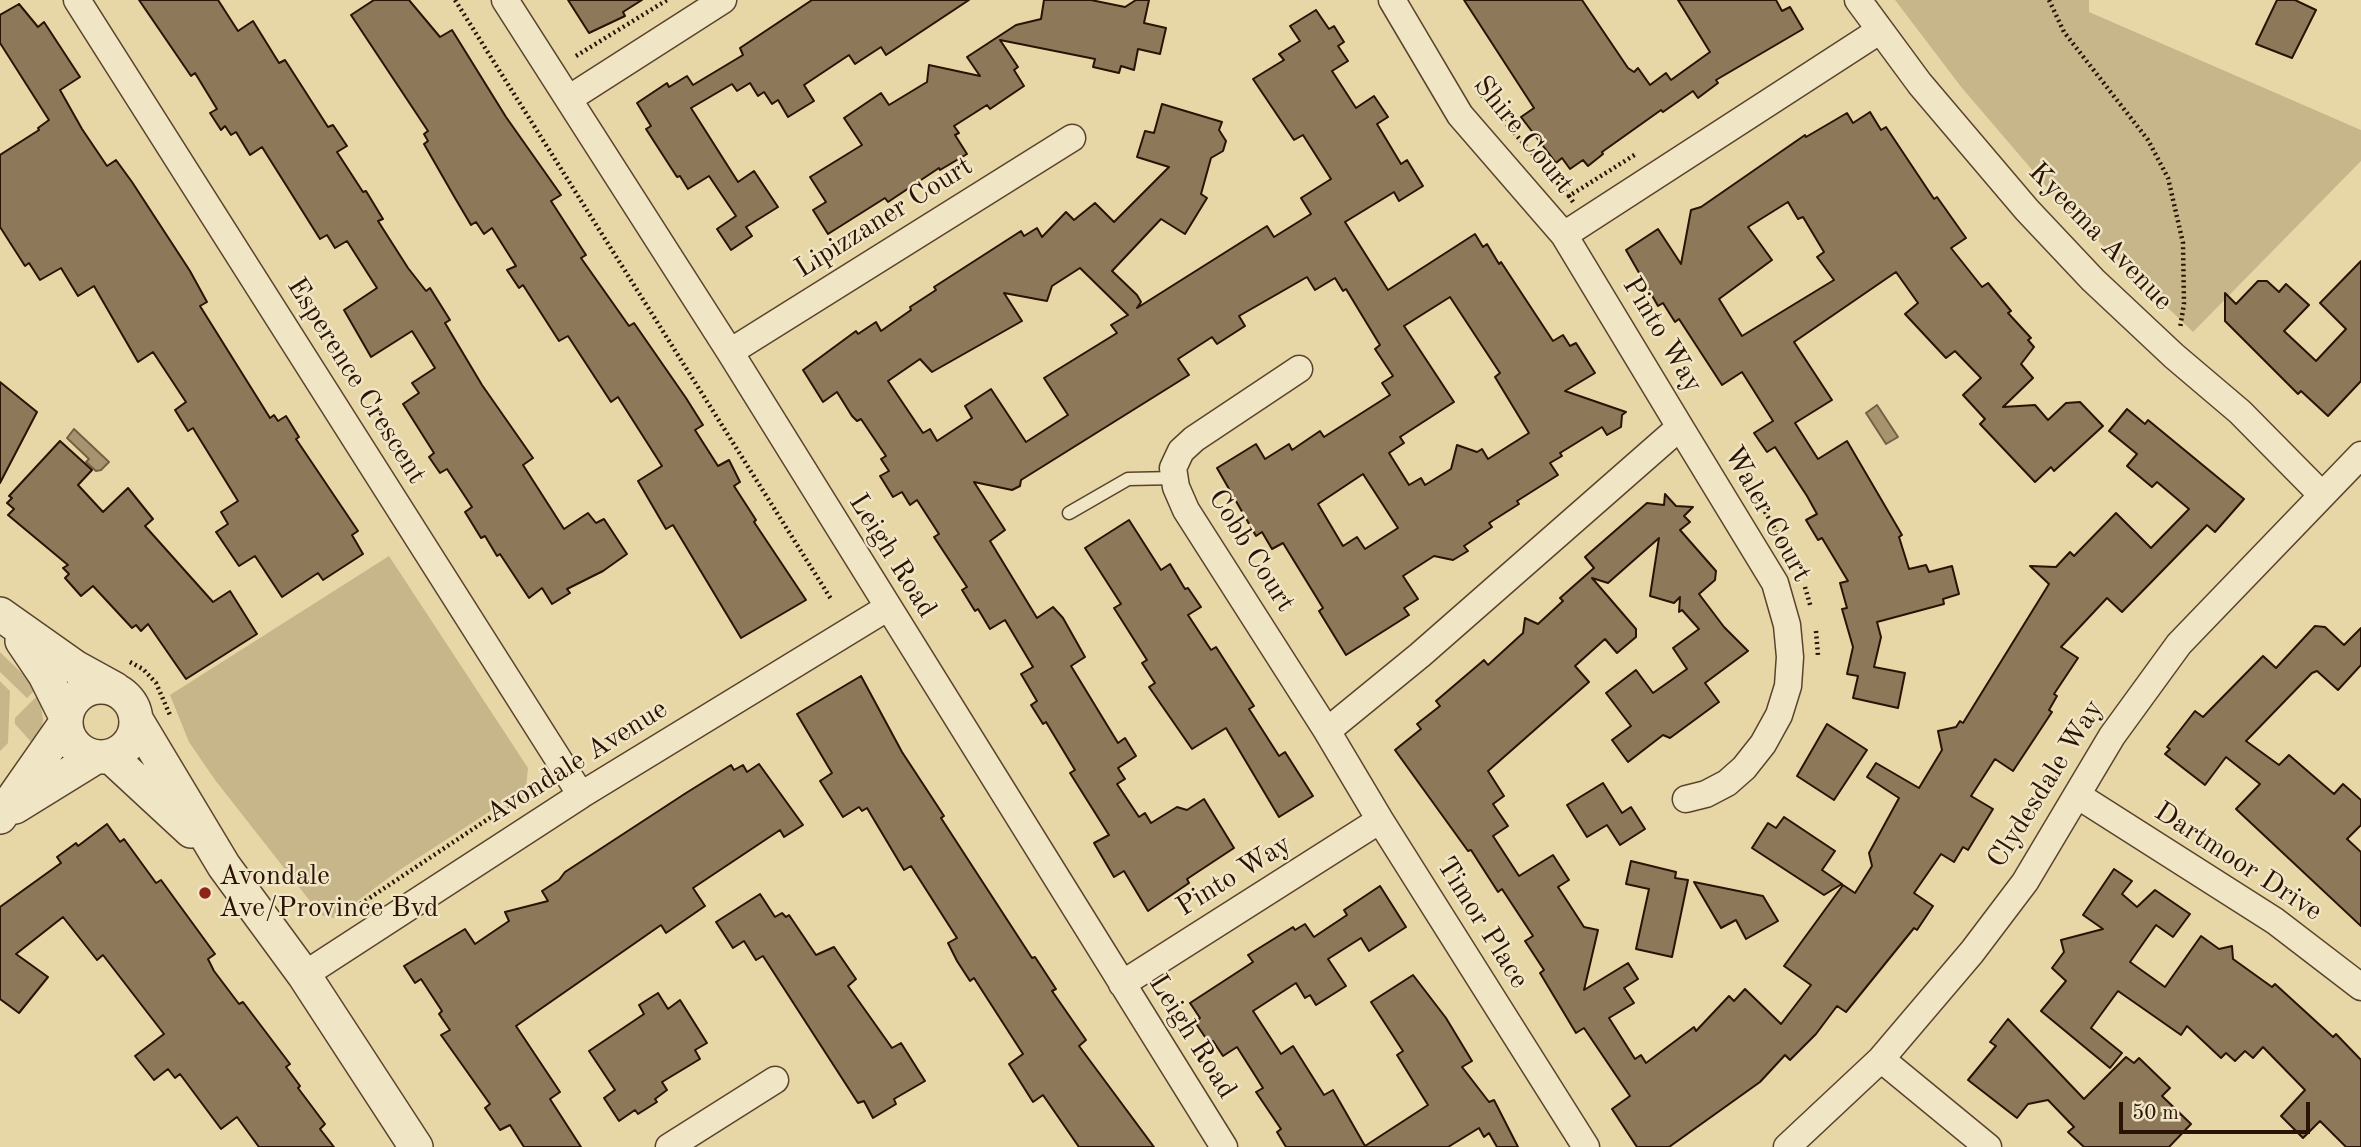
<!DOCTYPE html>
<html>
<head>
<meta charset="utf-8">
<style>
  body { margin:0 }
  #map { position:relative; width:2361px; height:1147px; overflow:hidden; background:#e8d7a6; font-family:"Old Standard TT",serif }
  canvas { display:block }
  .scale { position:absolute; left:2119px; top:1102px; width:191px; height:32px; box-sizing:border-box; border:4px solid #2a1205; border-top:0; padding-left:9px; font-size:21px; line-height:24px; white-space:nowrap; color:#2a1205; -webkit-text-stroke:5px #f0e5c5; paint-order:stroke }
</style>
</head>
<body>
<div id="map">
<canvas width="2361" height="1147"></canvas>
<div class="scale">50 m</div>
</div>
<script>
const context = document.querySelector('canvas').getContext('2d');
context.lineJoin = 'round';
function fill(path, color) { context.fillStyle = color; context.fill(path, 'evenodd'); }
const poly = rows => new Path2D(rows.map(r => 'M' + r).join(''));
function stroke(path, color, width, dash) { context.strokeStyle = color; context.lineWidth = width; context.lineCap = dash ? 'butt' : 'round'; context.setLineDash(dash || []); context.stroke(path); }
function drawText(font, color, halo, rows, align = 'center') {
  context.font = font + ' "Old Standard TT",serif'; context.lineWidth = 5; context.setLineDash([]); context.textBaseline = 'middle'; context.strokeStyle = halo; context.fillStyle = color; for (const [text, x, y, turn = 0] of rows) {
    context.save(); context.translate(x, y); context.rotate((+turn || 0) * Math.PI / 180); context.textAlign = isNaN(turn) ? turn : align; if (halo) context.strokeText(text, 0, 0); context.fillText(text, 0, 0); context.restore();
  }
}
fill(poly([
  [1895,0,2089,0,2089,12,2361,130,2361,161,2193,332,2069,213,1962,88],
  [389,556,528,768,526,788,398,871,334,918,321,915,215,780,189,742,170,695],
  [0,652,37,688,27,698,0,672],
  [0,681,10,691,8,743,0,751],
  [39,694,43,719,42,729,33,744,15,724,15,718]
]), '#c8b68b');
const water = poly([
  [1877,405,1898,437,1886,444,1866,413,1877,405],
  [74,429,109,462,101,470,96,471,86,462,89,459,67,438,74,429]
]);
fill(water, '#a7946f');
stroke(water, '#756045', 2);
const building = poly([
  [139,0,218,0,238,31,253,21,279,63,285,60,328,127,333,125,347,146,337,152,363,192,366,191,383,219,378,221,408,268,426,291,430,288,450,320,445,323,482,385,533,458,523,465,564,529,588,513,596,523,604,519,627,554,603,571,567,589,570,593,552,604,542,588,529,598,500,554,497,556,485,536,481,538,465,512,472,507,447,469,440,473,429,457,434,453,403,404,419,393,412,383,435,368,412,331,371,357,344,310,377,288,347,241,335,248,327,235,320,239,262,147,250,155,236,132,231,135,225,126,221,130,210,113,217,109,195,73,191,76,139,0],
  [374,0,409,0,440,37,452,30,506,117,561,195,551,201,586,255,581,258,629,326,634,323,686,398,703,425,695,430,718,466,729,460,740,482,734,486,756,520,754,522,806,600,741,638,673,525,666,529,638,481,662,466,618,397,611,402,568,336,559,341,523,285,519,288,507,270,516,266,492,228,484,234,476,222,471,225,455,198,424,144,428,141,424,134,428,131,351,15,374,0],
  [568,0,642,0,623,12,625,16,589,33,568,0],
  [812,0,969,0,886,55,881,47,855,64,849,55,804,85,814,101,788,117,778,100,772,104,764,92,758,96,750,83,737,91,732,84,691,108,738,182,754,171,778,207,746,227,752,236,731,250,717,229,736,216,709,176,688,189,680,176,677,177,646,129,651,126,637,103,667,83,669,87,687,76,693,85,743,55,740,48,812,0],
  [1044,0,1091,0,1125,7,1136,0,1149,0,1144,23,1166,28,1160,54,1138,49,1134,70,1121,66,1119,73,1093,67,1095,59,1000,40,1018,67,1014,70,1024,86,990,109,987,105,954,126,959,133,955,135,967,154,940,170,939,168,888,202,885,198,828,234,813,210,826,202,810,177,862,145,844,118,881,93,889,105,927,82,929,65,980,76,967,57,1016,25,1041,19,1044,0],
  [1464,0,1582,0,1628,68,1634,72,1638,68,1650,85,1666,73,1671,80,1710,52,1678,0,1776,0,1782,11,1790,7,1803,29,1716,80,1718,83,1698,98,1693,91,1663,112,1661,110,1602,152,1603,154,1588,166,1583,160,1570,169,1562,158,1556,163,1521,117,1534,108,1464,0],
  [2277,0,2295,0,2316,10,2292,58,2256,44,2277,0],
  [19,4,38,27,44,22,80,77,60,90,82,129,107,166,116,160,132,182,190,271,207,302,200,306,270,418,274,415,278,421,286,416,299,437,296,439,358,531,352,535,363,554,323,580,318,573,282,597,255,556,239,566,216,532,228,524,221,512,238,501,193,428,188,431,175,410,186,402,153,352,138,362,94,286,78,296,61,268,40,280,29,263,25,266,0,227,0,155,39,130,38,128,49,120,0,43,0,15,19,4],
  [1316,10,1329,29,1334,26,1344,42,1338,46,1348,61,1332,71,1356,108,1374,96,1388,117,1377,124,1401,164,1407,160,1423,186,1399,201,1394,192,1345,222,1388,290,1475,234,1483,247,1487,244,1499,264,1501,262,1553,341,1563,335,1570,346,1576,343,1595,373,1565,391,1626,412,1622,415,1621,427,1607,435,1602,427,1560,453,1562,456,1550,463,1558,475,1517,501,1519,504,1489,523,1492,527,1464,546,1468,551,1453,560,1434,556,1403,576,1418,599,1404,608,1409,615,1346,655,1319,611,1323,608,1283,543,1272,549,1262,532,1256,536,1217,468,1256,444,1265,459,1289,444,1292,450,1320,431,1324,437,1390,395,1382,383,1393,376,1375,349,1380,345,1346,289,1343,291,1335,278,1315,290,1307,277,1239,316,1245,326,1217,344,1212,337,1178,359,1189,375,1021,480,1020,486,1012,490,974,482,1005,530,990,541,1037,618,1053,607,1063,618,1085,657,1071,666,1118,743,1125,738,1136,756,1118,768,1125,779,1117,784,1139,817,1145,813,1151,823,1177,807,1187,810,1204,799,1234,848,1187,879,1189,883,1148,911,1124,871,1114,877,1094,843,1109,835,1070,773,1075,770,1046,722,1043,724,1031,705,1037,701,1021,674,1033,667,1005,620,990,629,978,609,975,611,962,590,967,587,934,537,939,534,917,500,910,505,902,492,893,497,880,476,889,471,881,459,886,456,861,419,857,421,852,416,837,392,823,402,803,370,856,331,858,334,876,322,881,331,911,310,910,307,936,290,934,287,1021,231,1024,236,1037,228,1042,237,1066,212,1074,220,1095,203,1114,222,1169,167,1137,157,1145,131,1154,133,1162,104,1222,122,1219,130,1226,141,1223,151,1211,158,1201,194,1207,198,1185,234,1161,219,1112,271,1137,295,1141,302,1137,308,1267,226,1274,237,1311,214,1301,198,1331,179,1303,135,1294,140,1253,79,1284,60,1279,54,1300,41,1290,26,1316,10],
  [1080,268,1128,315,1111,325,1117,333,1044,378,1068,415,1026,442,991,389,965,406,972,418,937,441,930,429,923,433,888,381,920,359,932,372,1022,321,1004,293,1047,301,1052,286,1080,268],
  [1450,297,1500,373,1495,377,1529,433,1488,459,1482,449,1477,452,1457,445,1451,469,1425,485,1421,478,1409,485,1389,453,1404,443,1400,437,1454,402,1404,326,1450,297],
  [1363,474,1398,528,1365,549,1357,537,1343,546,1318,504,1363,474],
  [1870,112,1881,130,1886,127,1934,199,1937,197,1966,238,1951,248,1982,287,1988,283,2011,311,2008,313,2031,338,2028,340,2034,347,2021,364,2033,378,2003,407,2035,405,2048,420,2066,403,2080,402,2103,426,2054,471,2051,467,2035,482,1980,424,1985,419,1963,395,1981,378,1955,351,1946,358,1905,314,1918,303,1896,272,1794,342,1832,400,1795,423,1818,459,1847,441,1902,535,1899,537,1909,569,1926,565,1929,572,1952,566,1959,594,1943,599,1944,604,1877,622,1881,637,1874,667,1905,673,1898,708,1853,698,1858,676,1847,674,1853,647,1842,609,1847,608,1840,583,1848,581,1822,538,1818,540,1806,520,1817,514,1807,496,1775,447,1767,452,1754,433,1773,421,1742,372,1722,385,1679,319,1675,322,1663,303,1658,306,1626,250,1658,229,1681,264,1691,210,1701,207,1805,135,1806,137,1847,113,1853,123,1870,112],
  [1788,202,1798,219,1803,217,1824,252,1817,257,1834,280,1742,336,1719,299,1772,260,1748,227,1788,202],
  [2361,261,2361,381,2328,416,2301,391,2298,394,2225,321,2225,293,2236,304,2258,281,2267,281,2279,292,2286,284,2309,305,2284,331,2316,361,2346,329,2320,303,2361,261],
  [0,382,37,412,0,483,0,382],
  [2127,409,2145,424,2148,420,2244,499,2215,532,2207,525,2122,612,2107,598,2061,647,2078,658,2054,694,2057,696,2049,710,2052,712,2013,771,1995,759,1971,796,1993,809,1968,850,1963,847,1954,862,1941,854,1914,893,1933,906,1917,930,1914,928,1846,1012,1837,1006,1816,1034,1790,1060,1785,1055,1760,1082,1669,1147,1637,1147,1612,1109,1630,1096,1584,1028,1576,1033,1540,973,1544,970,1525,941,1533,936,1502,889,1498,892,1471,850,1468,851,1395,750,1421,729,1417,724,1440,706,1436,701,1484,660,1488,665,1523,633,1525,618,1538,624,1563,601,1560,598,1594,568,1585,557,1647,503,1664,505,1665,494,1676,506,1693,507,1684,516,1690,522,1680,530,1716,571,1715,580,1699,594,1724,627,1748,651,1705,683,1719,702,1670,738,1663,735,1628,762,1612,740,1631,726,1606,693,1636,670,1653,693,1687,669,1673,648,1699,629,1682,610,1679,612,1680,597,1674,603,1650,596,1659,538,1608,583,1592,578,1636,629,1636,637,1617,653,1605,639,1575,666,1589,682,1488,771,1504,796,1493,804,1508,826,1493,836,1519,876,1553,855,1569,880,1558,887,1584,927,1598,930,1584,990,1628,963,1638,979,1624,988,1634,1003,1609,1018,1635,1059,1641,1055,1646,1063,1694,1027,1696,1031,1729,996,1734,1001,1745,989,1781,1024,1811,985,1784,966,1843,885,1855,893,1872,866,1869,853,1899,798,1867,777,1876,763,1919,788,1942,750,1938,731,1956,727,1960,721,1963,723,2049,584,2030,566,2056,567,2070,552,2074,556,2116,513,2151,548,2189,509,2157,482,2152,487,2127,466,2137,454,2109,431,2127,409],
  [60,441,92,470,78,485,103,512,128,488,153,519,145,526,213,602,230,591,257,634,186,679,148,624,141,631,136,625,132,628,93,586,81,596,65,578,69,574,63,568,68,565,8,515,14,509,7,503,12,498,9,496,60,441],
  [1129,520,1161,570,1170,564,1185,589,1188,588,1201,607,1188,615,1211,650,1216,647,1254,706,1249,709,1279,756,1285,752,1313,796,1279,817,1226,728,1192,749,1149,687,1155,683,1142,663,1147,660,1114,608,1121,604,1085,548,1129,520],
  [2315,626,2325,627,2344,645,2361,628,2361,665,2338,690,2317,671,2312,673,2246,741,2279,765,2289,755,2334,794,2343,784,2361,800,2361,825,2347,839,2361,852,2361,926,2236,809,2260,784,2226,757,2205,785,2165,754,2170,749,2167,747,2195,711,2203,717,2263,656,2276,668,2315,626],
  [861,676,902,752,944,816,941,818,1032,958,1035,957,1056,989,1052,991,1086,1040,1079,1046,1154,1147,1079,1147,1043,1095,1033,1102,1009,1064,1023,1054,974,978,970,981,957,961,948,943,957,938,911,866,904,870,867,808,862,811,859,807,843,817,820,781,832,773,797,714,861,676],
  [1827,724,1867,750,1834,800,1797,776,1827,724],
  [759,764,803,825,784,837,780,830,693,888,705,906,666,933,661,925,516,1026,560,1092,550,1099,581,1147,524,1147,510,1125,500,1130,485,1108,490,1104,441,1035,450,1030,439,1014,442,1011,421,979,415,983,404,966,465,929,475,944,509,921,505,912,548,901,542,891,559,880,565,872,686,793,731,765,734,770,743,765,747,772,759,764],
  [1603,783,1622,813,1631,807,1645,829,1620,845,1607,825,1587,837,1567,805,1603,783],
  [1784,817,1835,851,1822,870,1842,884,1824,895,1752,848,1768,823,1776,828,1784,817],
  [107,824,120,842,124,839,156,883,161,880,215,954,208,959,214,971,239,1004,243,1002,290,1064,286,1067,300,1086,298,1088,325,1124,320,1129,334,1147,259,1147,237,1117,221,1129,180,1074,175,1078,168,1069,154,1080,135,1056,164,1034,103,955,97,960,63,917,16,954,48,977,19,1013,0,999,0,907,61,863,57,857,76,843,78,846,107,824],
  [1631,861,1676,872,1675,878,1688,880,1672,957,1636,949,1649,889,1626,884,1631,861],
  [2114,869,2132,881,2122,894,2137,907,2155,890,2190,914,2173,937,2156,925,2130,962,2165,987,2201,936,2219,949,2232,946,2233,959,2272,987,2275,984,2333,1037,2336,1034,2361,1060,2361,1147,2346,1147,2320,1121,2303,1138,2281,1116,2305,1090,2263,1047,2253,1058,2245,1051,2235,1061,2226,1053,2221,1058,2187,1026,2181,1035,2118,991,2091,1028,2122,1053,2110,1068,2041,1011,2066,981,2052,968,2064,952,2061,940,2103,929,2083,915,2114,869],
  [1694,882,1763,896,1778,921,1746,939,1736,920,1721,928,1694,882],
  [1380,886,1406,927,1369,951,1361,938,1328,959,1346,986,1316,1005,1310,995,1305,998,1296,983,1253,1011,1281,1054,1293,1046,1324,1095,1333,1090,1365,1146,1428,1105,1397,1055,1403,1051,1371,1002,1413,975,1446,1018,1472,1061,1462,1067,1489,1102,1494,1100,1518,1147,1497,1147,1489,1133,1484,1137,1479,1128,1448,1147,1286,1147,1277,1132,1281,1129,1256,1092,1263,1088,1237,1047,1223,1056,1213,1041,1209,1043,1195,1022,1200,1018,1190,1003,1253,962,1248,955,1293,927,1295,930,1305,924,1314,937,1347,915,1344,910,1380,886],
  [760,894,775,917,782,913,786,917,789,915,816,955,834,947,856,979,848,986,892,1048,901,1043,925,1081,894,1099,896,1104,873,1118,864,1101,858,1103,763,956,756,960,744,941,733,948,716,922,760,894],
  [658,993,668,1009,680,1000,707,1043,695,1050,700,1059,662,1082,667,1090,655,1099,657,1102,638,1114,635,1110,619,1121,604,1098,615,1090,589,1051,644,1014,639,1005,658,993],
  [2008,1019,2084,1099,2126,1057,2134,1063,2139,1058,2170,1088,2162,1096,2191,1124,2169,1147,2084,1147,2068,1132,2074,1127,2048,1100,2028,1104,2017,1118,1968,1080,1996,1046,1990,1042,2008,1019]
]);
fill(building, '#8d7859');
stroke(building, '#2a1205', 2);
const service = poly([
  [1069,513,1128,479,1175,478]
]);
const minor = poly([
  [77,0,581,795],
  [505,0,730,352,1224,1147],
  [1392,0,1460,115,1564,235],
  [1858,0,1920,84,2027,210,2093,280,2174,356,2240,412,2321,494],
  [570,98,723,0],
  [730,352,1072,138],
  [1299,369,1194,439,1181,451,1173,468,1176,487,1186,510,1327,731,1380,820,1586,1147],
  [1680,427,1775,583,1787,625,1790,657,1788,686,1779,715,1763,744,1744,768,1727,783,1706,794,1686,799],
  [1327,731,1420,655,1680,427,1564,235,1879,31],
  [2077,795,2275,921,2361,987],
  [304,975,581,795,887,608],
  [1122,984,1380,820],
  [1881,1059,1988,1147],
  [669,1147,775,1080],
  [1787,1147,1881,1059,1972,952,2025,882,2112,736,2179,644,2361,455]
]);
const tertiary = poly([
  [0,614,75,667,115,689],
  [22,641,45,675,66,717],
  '66 722a35 35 0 1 1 70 0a35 35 0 1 1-70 0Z',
  [137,721,224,866,304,975,416,1147],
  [110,756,191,831],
  [15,807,96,757],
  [0,817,65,724]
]);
stroke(service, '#5a432d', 15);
stroke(minor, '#5a432d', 29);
stroke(tertiary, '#5a432d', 36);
stroke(poly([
  [455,0,831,599],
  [2049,0,2064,32,2148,140,2168,178,2183,243,2184,304,2180,328],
  [576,56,667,0],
  [1478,91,1569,196],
  [1573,202,1569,196,1636,154],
  [1762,507,1795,562],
  [1805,587,1811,608],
  [1816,631,1818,656],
  [130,662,143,669,156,683,170,715],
  [356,907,542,783]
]), '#2a1205', 4.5, [2, 3.5]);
stroke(service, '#f0e5c5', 12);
stroke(minor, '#f0e5c5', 26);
stroke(tertiary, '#f0e5c5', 33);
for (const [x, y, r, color] of [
  [205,893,7,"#8f2418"]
]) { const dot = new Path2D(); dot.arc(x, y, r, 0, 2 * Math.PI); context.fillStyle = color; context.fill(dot); stroke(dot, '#f0e5c5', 2.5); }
drawText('28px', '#2a1205', '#f0e5c5', [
  ["Shire Court",1523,135,51],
  ["Lipizzaner Court",884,218,-32],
  ["Kyeema Avenue",2100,237,46],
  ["Pinto Way",1662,335,59],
  ["Esperence Crescent",356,381,58],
  ["Waler Court",1767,514,61],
  ["Cobb Court",1251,551,58],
  ["Leigh Road",892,556,58],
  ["Avondale Avenue",577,762,-32],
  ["Clydesdale Way",2046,784,-58],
  ["Dartmoor Drive",2238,862,33],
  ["Pinto Way",1234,876,-32],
  ["Timor Place",1482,923,58],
  ["Leigh Road",1192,1037,58]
]);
drawText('28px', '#2a1205', '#f0e5c5', [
  ["Avondale",219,877],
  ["Ave/Province Bvd",219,909]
], 'left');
</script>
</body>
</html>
